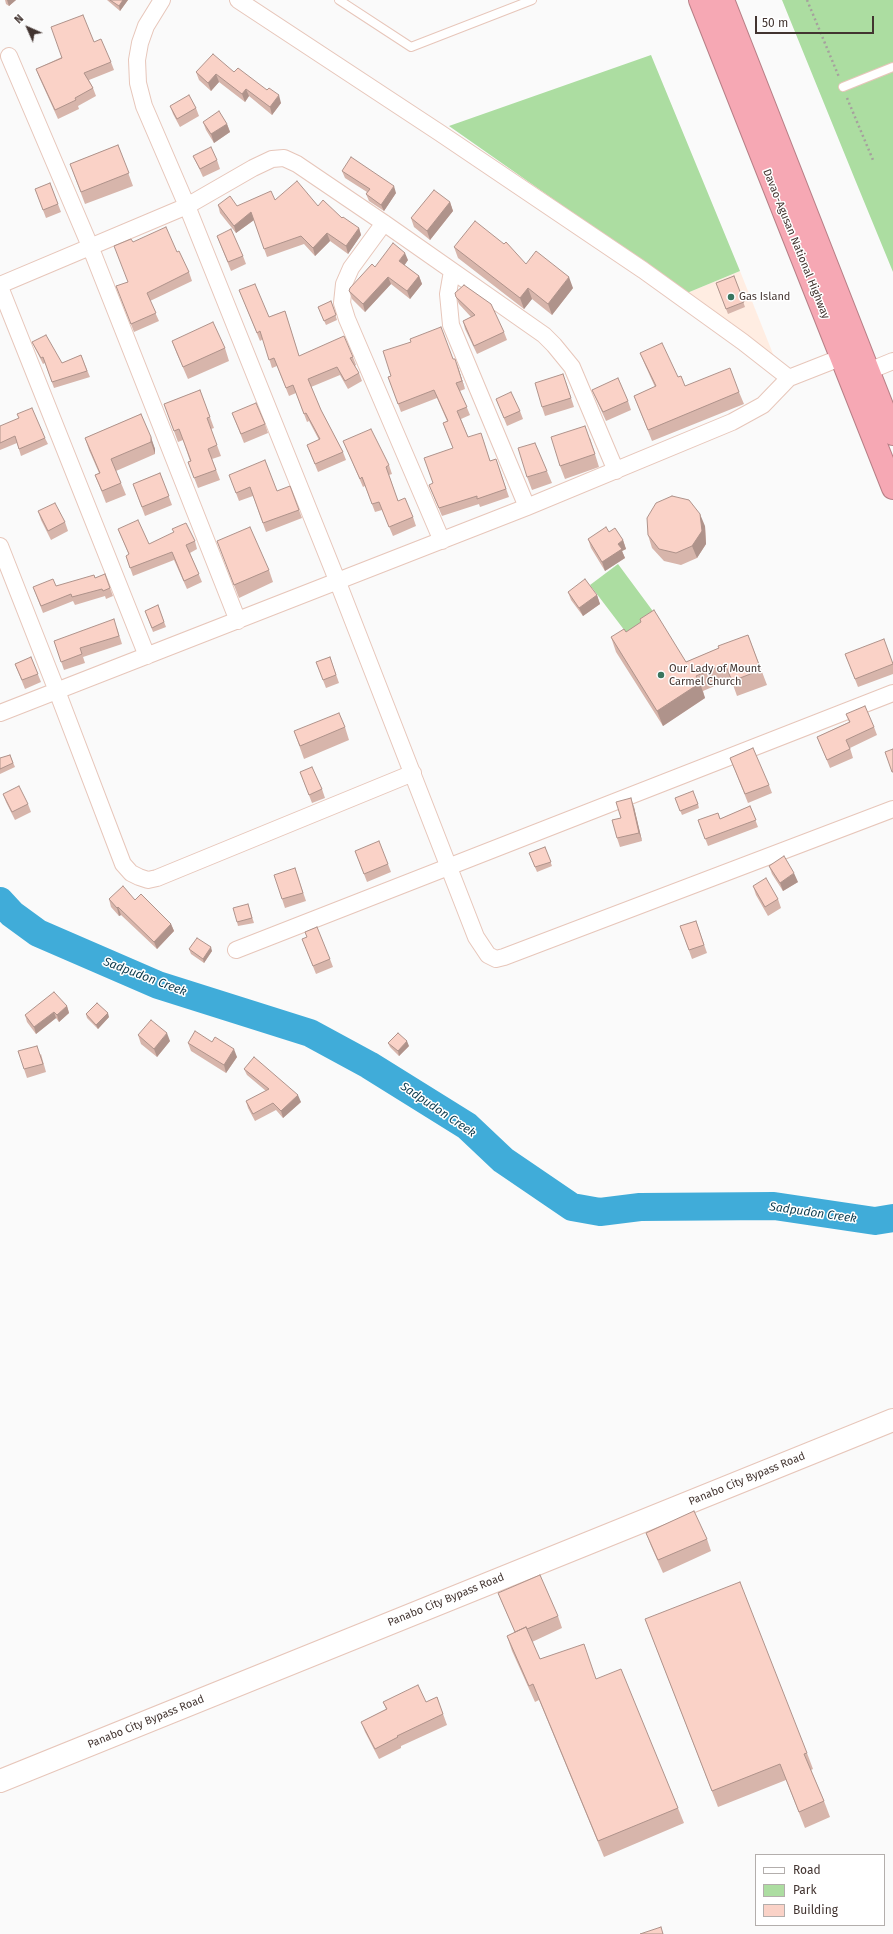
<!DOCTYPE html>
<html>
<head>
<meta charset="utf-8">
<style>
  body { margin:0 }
  #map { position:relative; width:893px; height:1934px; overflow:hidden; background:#fafafa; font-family:"Fira Sans",sans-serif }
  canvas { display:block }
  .legend { position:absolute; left:755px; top:1854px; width:130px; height:72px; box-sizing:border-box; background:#fff; border:1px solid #b3aeac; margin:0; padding:5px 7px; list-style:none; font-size:12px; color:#423430 }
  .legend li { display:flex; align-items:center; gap:8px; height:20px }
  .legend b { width:20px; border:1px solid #b3aeac }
  .north { position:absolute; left:8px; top:8px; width:40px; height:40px; -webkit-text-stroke:3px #fff; paint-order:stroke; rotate:315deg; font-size:11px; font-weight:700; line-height:16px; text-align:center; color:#423430 }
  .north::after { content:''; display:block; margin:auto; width:14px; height:18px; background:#423430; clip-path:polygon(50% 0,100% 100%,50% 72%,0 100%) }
  .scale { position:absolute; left:755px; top:16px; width:119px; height:18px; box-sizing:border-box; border:2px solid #423430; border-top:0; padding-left:5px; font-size:12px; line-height:14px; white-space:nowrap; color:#423430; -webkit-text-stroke:3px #fff; paint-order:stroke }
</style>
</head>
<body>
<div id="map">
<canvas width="893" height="1934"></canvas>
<ul class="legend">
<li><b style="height:5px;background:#fff"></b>Road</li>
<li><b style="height:11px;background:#acdda1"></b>Park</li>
<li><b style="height:11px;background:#fad2c7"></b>Building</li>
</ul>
<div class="north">N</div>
<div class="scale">50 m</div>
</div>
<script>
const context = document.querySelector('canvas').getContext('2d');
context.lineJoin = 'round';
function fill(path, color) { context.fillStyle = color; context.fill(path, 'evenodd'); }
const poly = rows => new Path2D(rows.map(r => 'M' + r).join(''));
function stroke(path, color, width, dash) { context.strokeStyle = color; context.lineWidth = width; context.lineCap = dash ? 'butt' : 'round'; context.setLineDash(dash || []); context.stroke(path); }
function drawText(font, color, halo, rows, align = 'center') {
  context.font = font + ' "Fira Sans",sans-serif'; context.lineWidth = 3; context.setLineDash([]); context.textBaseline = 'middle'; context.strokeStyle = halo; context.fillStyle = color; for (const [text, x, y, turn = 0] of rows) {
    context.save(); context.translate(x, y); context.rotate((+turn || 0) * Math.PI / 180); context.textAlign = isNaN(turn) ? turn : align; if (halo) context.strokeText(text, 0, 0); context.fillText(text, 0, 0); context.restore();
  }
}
fill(poly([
  [740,271,775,359,687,293]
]), '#ffede2');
fill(poly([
  [782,0,893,0,893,272,856,182],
  [651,55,740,271,687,293,449,126],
  [618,564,655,614,628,635,590,585]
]), '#acdda1');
stroke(poly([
  [0,901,12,914,38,933,158,985,310,1033,369,1065,467,1126,503,1160,572,1207,600,1212,640,1207,774,1206,875,1221,893,1218]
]), '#40acd9', 28);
const lane = poly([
  [339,0,411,47,532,0],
  [843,87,893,67]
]);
const street = poly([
  [162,0,146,26,140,43,137,60,138,83,144,106,187,206,337,580,476,937,488,955,496,959,504,957,893,809],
  [238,0,440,133,643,270,743,342,789,378],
  [9,56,90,246,238,621],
  [384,223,351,268,344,284,342,303,347,319,442,541],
  [452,271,448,294,451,325,527,507],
  [0,285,187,206,253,168,272,159,284,158,297,164,384,223,544,335,554,345,572,367,616,471],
  [0,287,147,656],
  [859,375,893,361],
  [0,546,57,691,123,864,131,873,139,877,148,880,157,878,413,773],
  [0,713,527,507,732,422,763,405,789,378,850,354],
  [236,950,893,693]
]);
const secondary = poly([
  [0,1781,893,1420]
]);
const highway = poly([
  [700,0,893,488],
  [723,0,893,434]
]);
stroke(lane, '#e7c6ba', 10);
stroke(street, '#e7c6ba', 18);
stroke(secondary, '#e7c6ba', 24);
stroke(highway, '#b77f86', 24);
stroke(poly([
  [807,0,839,77],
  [847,98,873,160]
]), '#a6a09e', 2.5, [2, 3]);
stroke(lane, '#fff', 8);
stroke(street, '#fff', 16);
stroke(secondary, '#fff', 22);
stroke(highway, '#f6a8b4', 22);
fill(poly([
  [5,0,16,0,9,6,6,4],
  [107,0,128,0,120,11],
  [94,42,111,62,114,70,89,80,93,88,96,96,78,106,79,109,58,119,39,77,36,69],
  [196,72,234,72,281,103,272,115,249,96,245,102,219,82,211,91,199,80],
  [170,106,196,108,199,116,180,127,173,114],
  [203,122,227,124,230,132,214,143,206,130],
  [118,145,133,186,85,204,70,164],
  [193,156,217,160,220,169,203,177,197,164],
  [342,171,396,193,384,211,369,201,366,194,367,192,345,178],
  [50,183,61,212,46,218,35,189],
  [275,200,318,206,359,228,361,235,348,254,330,241,315,256,304,244,267,257,254,220,236,233,220,213,218,205,237,206],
  [450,202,453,211,430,240,414,227,411,218],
  [217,236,243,256,246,264,231,271],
  [133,242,177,252,189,272,192,281,150,301,159,321,134,332,116,286,128,282],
  [454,247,526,264,573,288,552,315,532,299,524,309,458,258],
  [408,260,404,265,419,276,422,284,410,299,391,284,365,312,352,299,349,291,375,267],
  [734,276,745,307,728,314,716,283],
  [239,290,269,317,285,311,299,356,353,357,356,365,355,366,359,373,362,381,348,389,340,375,311,387,321,410,343,452,346,460,318,472,307,445,319,440,309,421,307,422,296,393,289,396,277,366,272,368,263,339,260,341],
  [456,297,504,332,507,340,477,354,465,329,463,321,471,317,459,304],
  [331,301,337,320,326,325,318,307],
  [172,341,225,348,229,361,188,379,177,354],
  [32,342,62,363,81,355,90,377,54,388,45,363,43,364],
  [411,342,453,359,458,367,465,389,460,391,470,415,461,419,468,437,484,442,490,461,496,459,509,497,480,507,479,504,442,516,429,485,433,483,453,448,443,423,447,421,437,398,401,412,388,377,391,376],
  [640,353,678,377,685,386,739,392,744,404,652,441,634,396,655,387,645,365],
  [566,382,574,407,545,416,542,407],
  [200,390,214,428,211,429,221,456,212,459,220,480,198,488,188,462,190,461,183,440,178,442,164,404],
  [592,390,628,401,631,410,606,421],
  [496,399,520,411,523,419,507,426],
  [232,413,265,424,268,433,244,443],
  [141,414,155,449,155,454,116,471,126,495,106,503,95,475,99,473,89,450,85,438],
  [0,426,45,438,48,444,21,456,17,443,0,450],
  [590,438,599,467,565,479,560,466],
  [343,441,389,465,392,474,389,475,398,501,413,517,416,526,393,536,382,510,375,512,365,486,363,487],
  [547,471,552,483,532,490,527,477],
  [160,473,172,505,145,516,133,484],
  [229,475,277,491,299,510,302,518,266,532,253,496,239,501],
  [38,511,65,522,68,531,51,540,41,520],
  [705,526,706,544,697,558,681,565,664,561,652,548,648,535],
  [118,529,149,544,195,541,197,549,190,553,202,582,187,589,174,560,133,576,126,556,129,555],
  [609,532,623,540,626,549,622,551,625,558,605,571,591,548,588,539],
  [217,541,269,570,273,582,239,598],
  [105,574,113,596,106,599,105,596,75,605,73,601,43,613,33,587,56,586,95,578],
  [568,592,597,595,600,604,583,616,571,600],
  [158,605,166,627,153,632,145,611],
  [640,619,686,662,719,648,748,635,767,685,737,696,731,679,703,691,705,698,663,726,616,652,611,637,626,632,641,622],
  [117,628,122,644,83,657,85,663,64,670,54,641],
  [845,654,893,664,893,674,858,687],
  [31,657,41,682,25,689,15,664],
  [330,657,339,683,326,688,316,662],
  [846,714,874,727,877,735,850,748,853,758,830,768,817,737,849,722],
  [345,727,349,740,304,759,294,731],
  [10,755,15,767,0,774,0,758],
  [730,758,769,785,772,793,748,803],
  [300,772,322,789,325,798,312,803],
  [3,794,28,804,31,812,15,820,6,802],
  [675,798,698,804,699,808,682,815],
  [750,806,758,827,708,846,698,820,720,819],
  [634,807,642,841,620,847,617,838,621,818],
  [545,847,552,866,537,872,529,853],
  [355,851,388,864,391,872,367,882],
  [769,866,798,882,783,891,772,874],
  [295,868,306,901,285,908,282,899],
  [753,886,778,899,781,908,768,916,756,895],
  [109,899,171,924,174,931,157,949,121,915,119,916,111,907],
  [248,904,254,923,238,926,237,922],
  [696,921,707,953,692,959,680,926],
  [302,939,330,959,333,967,316,974],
  [189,949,212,951,204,963,191,954],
  [67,1006,69,1013,59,1022,56,1018,36,1034,27,1022,25,1015],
  [86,1014,109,1017,98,1029,87,1018],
  [138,1035,170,1041,157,1057,141,1044],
  [212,1042,237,1057,226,1073,191,1051,188,1043],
  [388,1043,409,1046,399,1056,390,1047],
  [41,1054,46,1072,27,1078,24,1069],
  [244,1069,301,1102,283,1118,276,1110,255,1121,248,1108,246,1101,266,1091,247,1075],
  [646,1533,707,1539,711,1551,663,1573,651,1546],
  [498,1593,558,1616,562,1628,532,1642,540,1659,596,1679,678,1808,684,1823,604,1857,539,1700,535,1702,512,1651,507,1636,515,1632,503,1605],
  [645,1619,807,1753,813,1769,811,1770,824,1801,830,1817,805,1828,786,1780,718,1807],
  [437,1697,447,1725,401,1746,401,1748,379,1759,365,1732,361,1722,386,1709,383,1702,426,1702]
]), '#d7b5ab');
fill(poly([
  [7,0,16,0,9,6],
  [123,0,128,0,120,11,119,6],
  [216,74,219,82,211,91,208,83],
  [246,89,249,96,245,102,242,94],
  [279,95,281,103,272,115,270,107],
  [227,124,230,132,214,143,211,134],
  [394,186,396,193,384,211,381,205],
  [450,202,453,211,430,240,427,231],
  [251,212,254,220,236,233,234,226],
  [359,228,361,235,348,254,346,246],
  [327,233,330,241,315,256,313,248],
  [405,253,408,260,402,269,399,261],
  [419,276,422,284,410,299,407,291],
  [388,277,391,284,365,312,363,304],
  [569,277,573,288,552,315,548,304],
  [528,288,532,299,524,309,520,298],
  [455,359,458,367,465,389,462,381],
  [151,437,155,449,155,454,151,442],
  [700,514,705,526,706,544,697,558,692,546],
  [623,540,626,549,622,551,625,558,605,571,602,562,618,544],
  [597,595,600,604,583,616,579,608],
  [700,683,705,698,663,726,657,711],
  [631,798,634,807,642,841,639,833],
  [794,873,798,882,783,891,780,883],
  [118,907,121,915,119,916,117,908],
  [171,924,174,931,157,949,154,942],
  [211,947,212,951,204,963,203,959],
  [67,1006,69,1013,59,1022,57,1015],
  [54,1012,56,1018,36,1034,34,1027],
  [108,1013,109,1017,98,1029,96,1025],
  [167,1033,170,1041,157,1057,154,1049],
  [407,1041,409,1046,399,1056,398,1051],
  [234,1049,237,1057,226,1073,224,1065],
  [298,1095,301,1102,283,1118,281,1111]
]), '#af938b');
const building = poly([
  [110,0,123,0,119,6,110,0],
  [83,15,94,42,101,39,111,62,84,73,93,88,75,98,76,100,55,110,36,69,62,58,51,27,83,15],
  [213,54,234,72,238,68,267,90,269,88,279,95,270,107,246,89,242,94,216,74,208,83,196,72,213,54],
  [189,95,196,108,177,119,170,106,189,95],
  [219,111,227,124,211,134,203,122,219,111],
  [118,145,129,173,81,192,70,164,118,145],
  [211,147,217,160,200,169,193,156,211,147],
  [351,157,394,186,381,205,366,194,370,189,342,171,351,157],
  [297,181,318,206,323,200,342,218,343,217,359,228,346,246,327,233,313,248,301,236,264,249,251,212,234,226,218,205,230,196,237,206,271,191,275,200,297,181],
  [50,183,58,204,43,210,35,189,50,183],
  [434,190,450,202,427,231,411,218,434,190],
  [475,221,504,244,506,242,526,264,536,251,569,277,548,304,528,288,520,298,454,247,475,221],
  [166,227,177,252,179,251,189,272,147,293,156,313,131,324,116,286,128,282,114,246,131,239,133,242,166,227],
  [231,229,243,256,228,262,217,236,231,229],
  [393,243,405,253,399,261,419,276,407,291,388,277,363,304,349,291,350,288,372,264,375,267,393,243],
  [734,276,744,302,726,309,716,283,734,276],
  [255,284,269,317,285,311,299,356,344,336,353,357,350,358,359,373,345,381,337,367,308,379,321,410,343,452,315,464,307,445,320,439,306,413,304,414,293,385,286,388,274,358,269,360,260,331,257,333,239,290,255,284],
  [464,285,491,304,504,332,474,346,463,321,475,315,456,297,455,293,464,285],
  [331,301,336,315,324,321,318,307,331,301],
  [213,322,225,348,183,367,172,341,213,322],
  [441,327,453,359,455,359,462,381,456,383,467,407,457,411,468,437,481,433,490,461,496,459,506,489,477,499,477,496,439,508,429,485,433,483,424,458,453,448,443,423,448,421,434,390,398,404,388,377,391,376,383,351,411,342,410,339,441,327],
  [46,335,62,363,81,355,87,371,52,382,43,357,41,358,32,342,46,335],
  [662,343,678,377,681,376,685,386,730,368,739,392,648,430,634,396,656,386,640,353,662,343],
  [563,374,571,398,542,407,535,383,563,374],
  [618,378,628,401,603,412,592,390,618,378],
  [200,390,210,417,207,418,217,445,208,449,216,470,194,478,188,462,191,461,179,429,174,431,164,404,200,390],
  [511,392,520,411,504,418,496,399,511,392],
  [256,403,265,424,241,434,232,413,256,403],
  [32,408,45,438,19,449,15,436,0,443,0,426,19,418,17,414,32,408],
  [141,414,151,437,151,442,111,459,121,483,102,491,95,475,100,473,85,438,141,414],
  [585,426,595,454,560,466,551,437,585,426],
  [371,429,389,465,386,467,398,501,405,498,413,517,389,527,379,502,372,504,362,477,360,479,343,441,371,429],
  [535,443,547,471,527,477,518,448,535,443],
  [265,460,277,491,290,486,299,510,263,523,250,487,236,493,229,475,265,460],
  [160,473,169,496,142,507,133,484,160,473],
  [672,496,689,500,700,514,702,531,692,546,676,553,659,549,648,535,647,518,656,503,672,496],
  [55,503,65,522,48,531,38,511,55,503],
  [138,520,149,544,174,532,172,529,186,523,195,541,186,545,199,574,184,581,172,552,130,568,126,556,129,554,118,529,138,520],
  [250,527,269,570,234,585,217,541,250,527],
  [606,527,609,532,615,528,623,540,618,544,622,549,602,562,588,539,606,527],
  [105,574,110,588,103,591,102,589,72,597,71,594,41,606,33,587,53,579,56,586,94,575,95,578,105,574],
  [585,579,597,595,579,608,568,592,585,579],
  [158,605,164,622,152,628,145,611,158,605],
  [654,610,686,662,719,648,718,646,748,635,761,670,732,681,725,664,696,676,700,683,657,711,611,637,624,629,626,632,641,622,640,619,654,610],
  [114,619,119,636,80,648,82,654,61,662,54,641,114,619],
  [884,639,893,664,855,679,845,654,884,639],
  [31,657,38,674,22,680,15,664,31,657],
  [330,657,336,675,323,680,316,662,330,657],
  [865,706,874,727,846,740,850,749,827,760,817,737,850,722,846,714,865,706],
  [339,713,345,727,300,746,294,731,339,713],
  [753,748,769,785,745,794,730,758,753,748],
  [893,749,893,772,892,772,885,752,893,749],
  [10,755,13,763,0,769,0,758,10,755],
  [312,767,322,789,309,795,300,772,312,767],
  [19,786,28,804,12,812,3,794,19,786],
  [693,791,698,804,680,811,675,798,693,791],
  [631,798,639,833,617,838,612,820,621,818,616,802,631,798],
  [750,806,756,820,705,839,698,820,718,813,720,819,750,806],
  [379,841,388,864,364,874,355,851,379,841],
  [545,847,551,862,535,867,529,853,545,847],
  [784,856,794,873,780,883,769,866,784,856],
  [295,868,303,893,282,899,274,875,295,868],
  [766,878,778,899,765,907,753,886,766,878],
  [123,886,135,900,141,894,171,924,154,942,118,907,117,908,109,899,123,886],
  [248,904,252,918,237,922,233,908,248,904],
  [696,921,704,945,689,950,680,926,696,921],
  [317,927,330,959,313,966,302,939,307,937,305,932,317,927],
  [197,938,211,947,203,959,189,949,197,938],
  [54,992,67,1006,57,1015,54,1012,34,1027,25,1015,54,992],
  [97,1003,108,1013,96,1025,86,1014,97,1003],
  [151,1020,167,1033,154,1049,138,1035,151,1020],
  [195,1031,212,1042,215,1037,234,1049,224,1065,188,1043,195,1031],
  [398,1033,407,1041,398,1051,388,1043,398,1033],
  [37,1046,43,1064,24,1069,18,1051,37,1046],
  [254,1057,298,1095,281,1111,273,1103,253,1114,246,1101,269,1089,244,1069,254,1057],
  [694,1511,707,1539,658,1560,646,1533,694,1511],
  [540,1575,558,1616,527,1629,526,1627,515,1632,498,1593,540,1575],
  [740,1582,807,1753,804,1754,824,1801,799,1812,780,1764,712,1791,645,1619,740,1582],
  [526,1627,540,1659,584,1644,596,1679,621,1669,678,1808,598,1841,533,1684,529,1686,507,1636,526,1627],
  [418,1685,426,1702,437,1697,443,1714,397,1736,398,1737,375,1749,361,1722,387,1709,383,1702,418,1685],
  [661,1927,663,1934,640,1934,661,1927]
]);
fill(building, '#fad2c7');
stroke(building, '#af938b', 1);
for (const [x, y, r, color] of [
  [731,297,4,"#3a755f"],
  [661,675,4,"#3a755f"]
]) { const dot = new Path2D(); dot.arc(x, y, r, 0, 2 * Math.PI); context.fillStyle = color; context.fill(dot); stroke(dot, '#fff', 1.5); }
drawText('11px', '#423430', '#fff', [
  ["Davao-Agusan National Highway",796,244,68],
  ["Panabo City Bypass Road",747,1479,-22],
  ["Panabo City Bypass Road",446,1600,-22],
  ["Panabo City Bypass Road",146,1722,-22]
]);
drawText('11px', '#423430', '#fff', [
  ["Gas Island",739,297],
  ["Our Lady of Mount",669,669],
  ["Carmel Church",669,682]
], 'left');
drawText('italic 12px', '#0c3b4e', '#fff', [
  ["Sadpudon Creek",145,977,21],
  ["Sadpudon Creek",438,1110,34],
  ["Sadpudon Creek",813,1213,8]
]);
</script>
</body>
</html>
